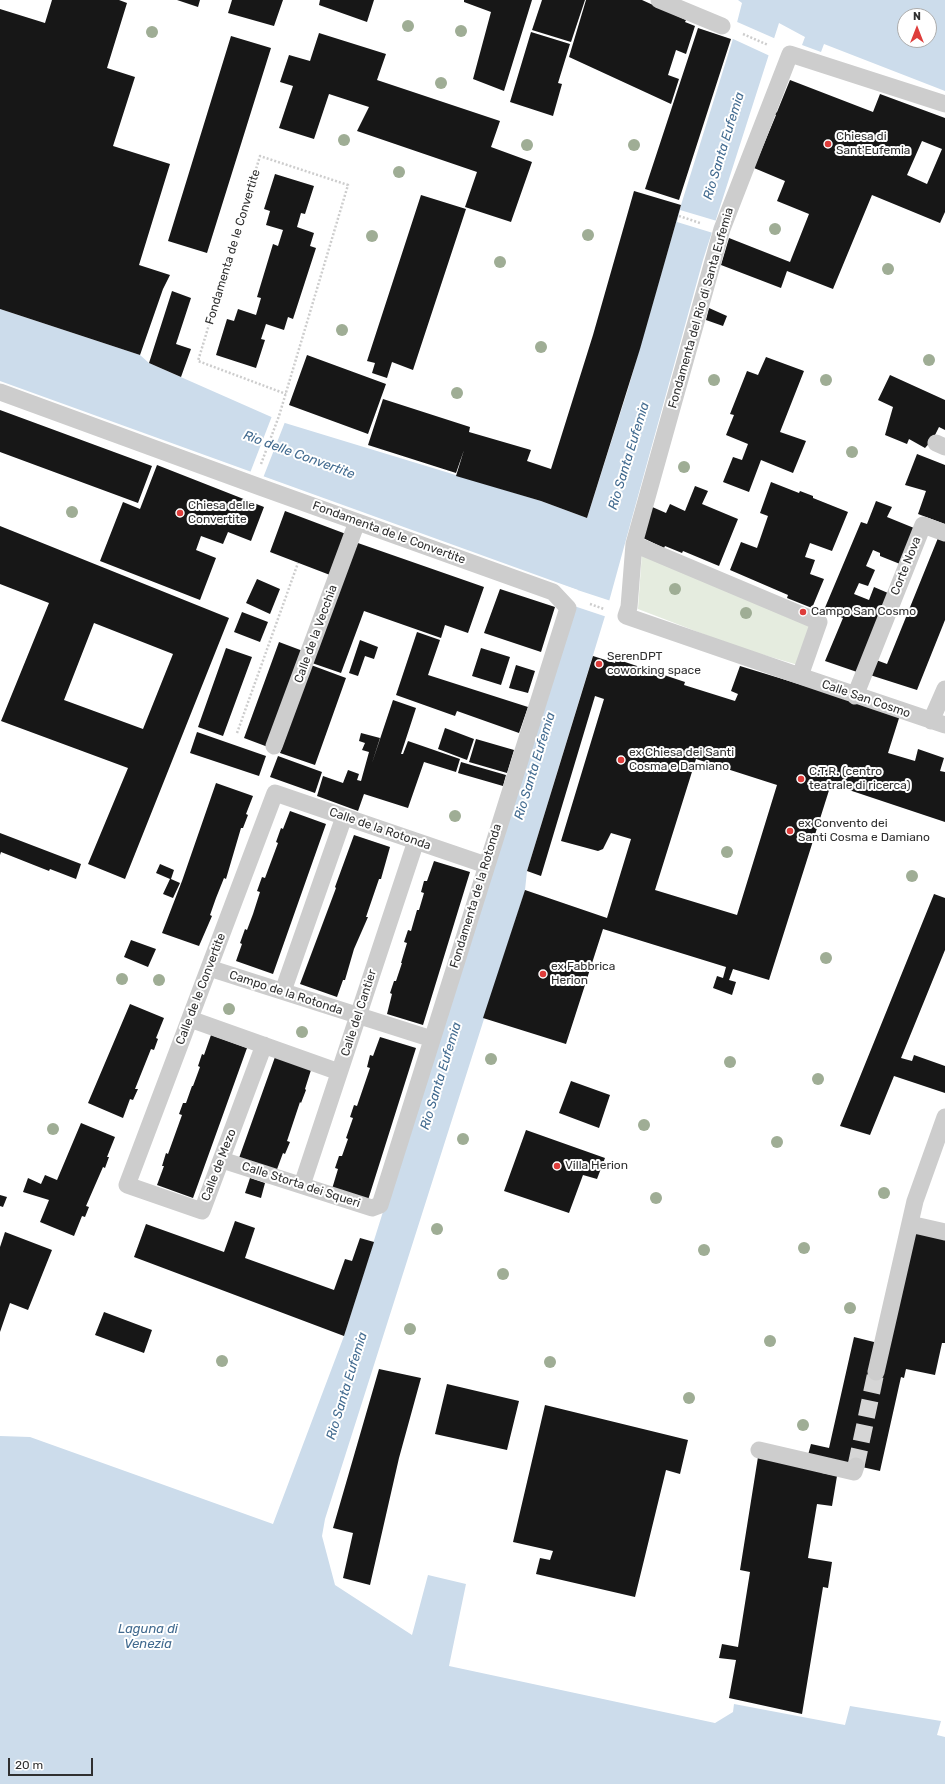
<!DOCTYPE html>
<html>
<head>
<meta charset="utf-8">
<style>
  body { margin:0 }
  #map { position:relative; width:945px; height:1784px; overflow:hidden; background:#fff; font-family:Rubik,sans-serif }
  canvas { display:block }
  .north { position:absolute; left:897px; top:8px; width:40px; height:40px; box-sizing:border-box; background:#fff; border:1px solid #acacac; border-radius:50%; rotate:0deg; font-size:11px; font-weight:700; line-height:16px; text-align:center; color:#303030 }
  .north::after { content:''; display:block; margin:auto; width:14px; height:18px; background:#de3d3b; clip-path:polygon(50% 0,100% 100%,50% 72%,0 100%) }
  .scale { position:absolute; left:8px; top:1758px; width:85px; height:18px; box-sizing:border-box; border:2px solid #303030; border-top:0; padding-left:5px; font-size:12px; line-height:14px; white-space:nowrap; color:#303030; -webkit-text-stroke:3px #fff; paint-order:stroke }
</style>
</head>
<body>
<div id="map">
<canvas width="945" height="1784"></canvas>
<div class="north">N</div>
<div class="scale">20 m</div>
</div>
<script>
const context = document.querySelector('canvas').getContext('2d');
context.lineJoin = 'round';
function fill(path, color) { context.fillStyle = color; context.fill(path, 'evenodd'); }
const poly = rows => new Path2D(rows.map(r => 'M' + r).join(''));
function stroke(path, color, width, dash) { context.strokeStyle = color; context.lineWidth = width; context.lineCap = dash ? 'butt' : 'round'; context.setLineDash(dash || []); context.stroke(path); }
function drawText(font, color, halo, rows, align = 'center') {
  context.font = font + ' Rubik,sans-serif'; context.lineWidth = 4; context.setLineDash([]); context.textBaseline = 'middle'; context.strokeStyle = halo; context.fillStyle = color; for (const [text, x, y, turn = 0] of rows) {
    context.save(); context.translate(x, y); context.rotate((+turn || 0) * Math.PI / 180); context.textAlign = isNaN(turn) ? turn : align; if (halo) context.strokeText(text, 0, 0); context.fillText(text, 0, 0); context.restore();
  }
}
fill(poly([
  [642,553,814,624,798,665,737,647,638,609]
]), '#e5ecdf');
fill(poly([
  [738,0,945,0,945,91,824,44,821,52,802,45,805,37,779,23,703,260,605,616,527,871,525,890,325,1519,322,1536,335,1585,412,1635,428,1575,466,1584,449,1666,715,1723,733,1712,734,1704,845,1725,850,1706,941,1721,937,1735,945,1737,945,1784,0,1784,0,1436,30,1437,273,1524,344,1336,578,590,0,381,0,309,140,355,149,363,285,423,541,501,587,518,628,389,681,205,732,42,742,3],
  [905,16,929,16,929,40,905,40]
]), '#ccdceb');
fill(poly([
  [735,21,776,39,770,56,731,38],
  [680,210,717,221,713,233,677,222],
  [272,416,285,422,263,478,250,473],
  [556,583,611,601,607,617,571,605,575,591,556,584]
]), '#fff');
fill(poly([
  [52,0,119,0,127,3,107,68,135,77,113,146,170,164,139,265,170,275,163,289,140,355,0,309,0,9,45,23],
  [177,0,200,0,198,7],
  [232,0,283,0,274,26,228,13],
  [320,0,374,0,367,22,319,5],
  [464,0,532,0,504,91,473,79,491,12,464,2],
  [542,0,585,0,571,42,532,30],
  [586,0,642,0,686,20,685,22,695,26,686,54,676,50,668,75,679,79,671,104,569,57],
  [698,28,731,39,679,200,645,189],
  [531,32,570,44,558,83,562,84,553,116,510,102],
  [319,33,386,54,377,80,500,121,491,147,532,162,511,222,465,207,477,172,357,131,369,107,329,94,314,139,279,128,293,86,280,82,289,55,310,61],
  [231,36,271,48,207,253,168,241],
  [790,80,873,112,880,94,945,118,945,212,940,223,872,195,833,289,787,271,781,288,721,265,729,238,790,262,809,214,777,201,785,181,754,168,776,115,774,114,777,112],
  [922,141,942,149,927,184,907,175],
  [275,174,314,186,305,214,301,213,297,227,314,233,310,246,316,248,293,319,288,317,284,330,266,324,261,339,265,340,256,368,216,355,227,319,234,321,238,309,256,315,261,298,257,297,273,244,278,246,283,230,266,225,270,211,264,209],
  [634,191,681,205,640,349,587,518,541,501,456,476,464,450,456,473,368,445,383,399,470,427,469,432,531,450,527,461,551,469,593,335],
  [421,195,466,209,413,370,392,362,387,378,372,373,375,363,367,361],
  [172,291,191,298,176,344,191,349,181,377,149,363],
  [709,308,727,316,723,326,706,320],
  [307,355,386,384,368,434,289,405],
  [766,357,804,371,780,432,806,441,793,473,761,460,749,492,723,482,733,457,742,460,748,444,726,435,734,415,730,414,747,371,758,375],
  [890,375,945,400,945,430,939,427,933,439,925,448,909,439,907,444,885,435,893,407,878,400],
  [0,410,152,466,138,503,0,452],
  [917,454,945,465,945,524,918,514,926,491,905,485],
  [157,465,264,507,251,541,228,532,223,544,201,536,196,550,216,558,200,600,100,561,123,502,140,509],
  [771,482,799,493,800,491,813,496,813,498,848,512,832,551,810,543,805,557,815,560,810,574,824,579,812,608,787,598,788,595,730,570,741,542,757,548,768,516,760,513],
  [695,486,708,491,702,504,738,519,719,566,683,551,682,553,665,546,664,548,641,537,650,506,666,513,670,504,685,511],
  [876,501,892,507,887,517,914,528,900,564,880,556,880,553,873,550,866,566,875,570,868,586,859,583,854,594,869,600,874,587,888,593,857,672,825,661,843,618,824,610,861,522,867,524],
  [285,511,346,534,330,575,270,552],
  [0,526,229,618,125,879,88,864,128,768,1,721,49,603,0,584],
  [94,623,173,654,143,729,64,700],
  [938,538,945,540,945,620,917,690,870,675,876,660,887,664],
  [355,542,484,587,468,633,445,625,441,638,364,611,341,673,312,663],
  [257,579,280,589,270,614,246,603],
  [500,589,555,607,541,652,484,633],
  [242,612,268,622,260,642,234,632],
  [417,632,440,640,428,675,528,707,519,733,457,711,455,716,396,695],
  [360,640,378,647,374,659,365,656,358,676,349,673],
  [279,642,303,651,268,747,244,738],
  [226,648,252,657,223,736,198,727],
  [481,648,510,657,501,685,472,676],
  [593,656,615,663,616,659,685,682,684,685,735,701,738,694,731,691,740,666,900,715,888,753,915,761,918,749,944,758,940,771,945,772,945,822,831,784,769,980,733,969,729,980,736,982,732,995,713,988,717,976,723,978,726,967,603,929,566,1044,483,1018,525,890,607,918,631,839,611,833,603,849,598,851,561,841,604,699,595,696,541,876,527,871],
  [696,759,777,785,737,915,655,890],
  [311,665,346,678,315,765,280,753],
  [516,665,535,671,528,693,509,688],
  [393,700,416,708,401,754,403,754,408,741,460,759,456,772,424,762,408,808,364,794,358,811,317,796,323,776,343,783,348,770,359,774,357,780,361,781,369,752,362,750,365,743,359,741,361,733,380,738,372,763],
  [445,728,474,739,467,760,438,749],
  [197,732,266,756,259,776,190,753],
  [476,739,514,750,507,773,469,762],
  [278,756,322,772,315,793,270,777],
  [461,762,506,775,503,786,458,773],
  [216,783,253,796,246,814,248,815,243,828,241,828,226,879,224,878,216,898,210,915,212,916,199,946,162,933,182,881],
  [290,811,326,824,273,974,236,961,242,944,240,943,245,929,247,930,253,914,260,892,257,891,262,877,265,878,278,843,276,842,281,828,283,829],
  [0,833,81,864,76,879,50,869,49,871,1,852,0,855],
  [354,835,390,847,381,879,379,879,366,917,368,917,354,949,345,980,343,980,337,997,300,984,336,888,335,887],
  [434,861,470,872,423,1025,387,1014,392,994,390,993,394,981,396,981,402,963,401,963,407,943,404,942,408,930,411,931,417,910,419,910,424,893,421,892,424,881,427,881],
  [160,864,174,870,171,879,180,883,173,898,163,894,170,879,156,873],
  [934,894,945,898,945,950,901,1058,912,1061,914,1055,945,1066,945,1093,894,1076,870,1135,840,1126],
  [131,940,156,949,148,967,124,957],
  [130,1004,164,1018,156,1038,158,1039,154,1050,151,1049,135,1089,138,1089,133,1100,130,1099,123,1118,88,1103],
  [211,1035,247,1048,193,1198,157,1185,164,1166,162,1166,166,1153,168,1154,182,1115,179,1114,183,1103,186,1103,192,1086,193,1086,200,1067,198,1066,202,1054,204,1055],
  [380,1037,416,1048,368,1200,332,1189,338,1169,335,1168,339,1156,342,1156,348,1139,346,1138,353,1118,350,1117,354,1105,357,1106,370,1068,367,1067,370,1055,373,1056],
  [275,1057,311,1070,305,1089,306,1090,301,1103,300,1102,287,1141,290,1142,285,1154,283,1153,276,1172,239,1158],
  [571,1081,610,1095,599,1128,559,1113],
  [81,1123,115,1137,107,1157,109,1157,105,1168,103,1167,86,1206,89,1207,85,1217,82,1216,74,1236,40,1222,49,1200,23,1192,28,1178,41,1184,45,1175,57,1180],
  [526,1130,605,1158,597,1179,583,1175,569,1213,504,1191],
  [250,1178,265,1183,261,1198,245,1193],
  [0,1195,7,1197,3,1207,0,1206],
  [235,1221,255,1228,245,1258,334,1290,345,1259,352,1261,360,1238,374,1242,344,1336,134,1257,146,1224,224,1252],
  [911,1230,945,1237,945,1343,942,1343,935,1375,906,1369,904,1378,901,1377,880,1471,808,1455,811,1444,829,1448,854,1337,878,1343],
  [5,1232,52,1250,28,1310,10,1303,0,1332,0,1247],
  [104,1312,152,1330,144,1353,95,1335],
  [379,1369,421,1378,399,1458,370,1585,343,1578,353,1533,333,1528],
  [447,1384,519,1401,507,1450,435,1434],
  [545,1405,688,1440,680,1474,666,1470,635,1597,536,1574,540,1558,550,1560,553,1551,513,1542],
  [758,1457,823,1468,822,1473,837,1476,832,1506,817,1504,808,1558,832,1562,828,1588,823,1587,802,1714,729,1698,736,1660,719,1658,722,1644,738,1647,750,1572,740,1570]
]), '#171717');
stroke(poly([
  [856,1466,876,1372]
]), '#d6d6d6', 17, [17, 8]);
stroke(poly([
  [743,34,768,45],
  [679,216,700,223],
  [261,464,279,416,348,185,260,156,198,361,286,394],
  [590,604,604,609],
  [237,733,298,563]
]), '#cdcdcd', 2.5, [2, 2]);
stroke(poly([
  [659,0,722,26],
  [0,392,260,487,553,592,568,608,380,1205,372,1208,222,1160],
  [936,443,945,447],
  [634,544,722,229,790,54,945,104],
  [634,544,819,622,800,676,626,616,629,607,634,544],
  [800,676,945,725],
  [855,696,923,525,945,533],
  [931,721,945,689],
  [274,746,357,522],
  [209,968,432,1039],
  [283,991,344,817],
  [190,1019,339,1072],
  [264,1045,202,1211,127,1185,275,793,486,865],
  [302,1185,416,841],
  [910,1224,945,1232],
  [876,1372,915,1201,945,1117],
  [759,1450,854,1472,856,1466]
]), '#cdcdcd', 17);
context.fillStyle = '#9fad95';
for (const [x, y] of [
  [408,26],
  [461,31],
  [152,32],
  [441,83],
  [344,140],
  [527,145],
  [634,145],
  [399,172],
  [775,229],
  [588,235],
  [372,236],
  [500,262],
  [888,269],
  [342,330],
  [541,347],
  [929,360],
  [714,380],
  [826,380],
  [457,393],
  [852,452],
  [684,467],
  [72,512],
  [675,589],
  [746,613],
  [455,816],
  [727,852],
  [912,876],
  [826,958],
  [122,979],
  [159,980],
  [229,1009],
  [302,1032],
  [491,1059],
  [730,1062],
  [818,1079],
  [644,1125],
  [53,1129],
  [463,1139],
  [777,1142],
  [884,1193],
  [656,1198],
  [437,1229],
  [804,1248],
  [704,1250],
  [503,1274],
  [850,1308],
  [410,1329],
  [770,1341],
  [222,1361],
  [550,1362],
  [689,1398],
  [803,1425]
]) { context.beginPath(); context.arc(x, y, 6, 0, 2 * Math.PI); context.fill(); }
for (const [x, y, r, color] of [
  [828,144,4,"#de3d3b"],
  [180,513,4,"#de3d3b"],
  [803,612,4,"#de3d3b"],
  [599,664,4,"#de3d3b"],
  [621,760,4,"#de3d3b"],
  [801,779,4,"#de3d3b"],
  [790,831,4,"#de3d3b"],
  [543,974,4,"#de3d3b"],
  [557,1166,4,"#de3d3b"]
]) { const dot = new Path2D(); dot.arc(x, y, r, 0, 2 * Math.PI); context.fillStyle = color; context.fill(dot); stroke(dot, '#fff', 1.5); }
drawText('12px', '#303030', '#fff', [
  ["Chiesa di",836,137],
  ["Sant'Eufemia",836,151],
  ["Chiesa delle",188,506],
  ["Convertite",188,520],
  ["Campo San Cosmo",811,612],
  ["SerenDPT",607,657],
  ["coworking space",607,671],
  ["ex Chiesa dei Santi",629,753],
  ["Cosma e Damiano",629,767],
  ["C.T.R. (centro",809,772],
  ["teatrale di ricerca)",809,786],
  ["ex Convento dei",798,824],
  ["Santi Cosma e Damiano",798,838],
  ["ex Fabbrica",551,967],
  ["Herion",551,981],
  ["Villa Herion",565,1166]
], 'left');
drawText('12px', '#303030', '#fff', [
  ["Fondamenta de le Convertite",233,247,-73],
  ["Fondamenta del Rio di Santa Eufemia",701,308,-74],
  ["Fondamenta de le Convertite",389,533,20],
  ["Corte Nova",906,566,-68],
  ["Calle de la Vecchia",316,634,-70],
  ["Calle San Cosmo",866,699,19],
  ["Calle de la Rotonda",380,829,19],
  ["Fondamenta de la Rotonda",476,896,-73],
  ["Calle de le Convertite",201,989,-69],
  ["Campo de la Rotonda",286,993,18],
  ["Calle del Cantier",359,1013,-72],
  ["Calle de Mezo",219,1165,-69],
  ["Calle Storta dei Squeri",301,1185,18]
]);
drawText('italic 13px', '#416a8f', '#fff', [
  ["Rio Santa Eufemia",724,146,-73],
  ["Rio delle Convertite",299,455,20],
  ["Rio Santa Eufemia",629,456,-73],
  ["Rio Santa Eufemia",535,766,-73],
  ["Rio Santa Eufemia",441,1076,-73],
  ["Rio Santa Eufemia",347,1386,-73],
  ["Laguna di",148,1629],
  ["Venezia",148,1644]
]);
</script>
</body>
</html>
